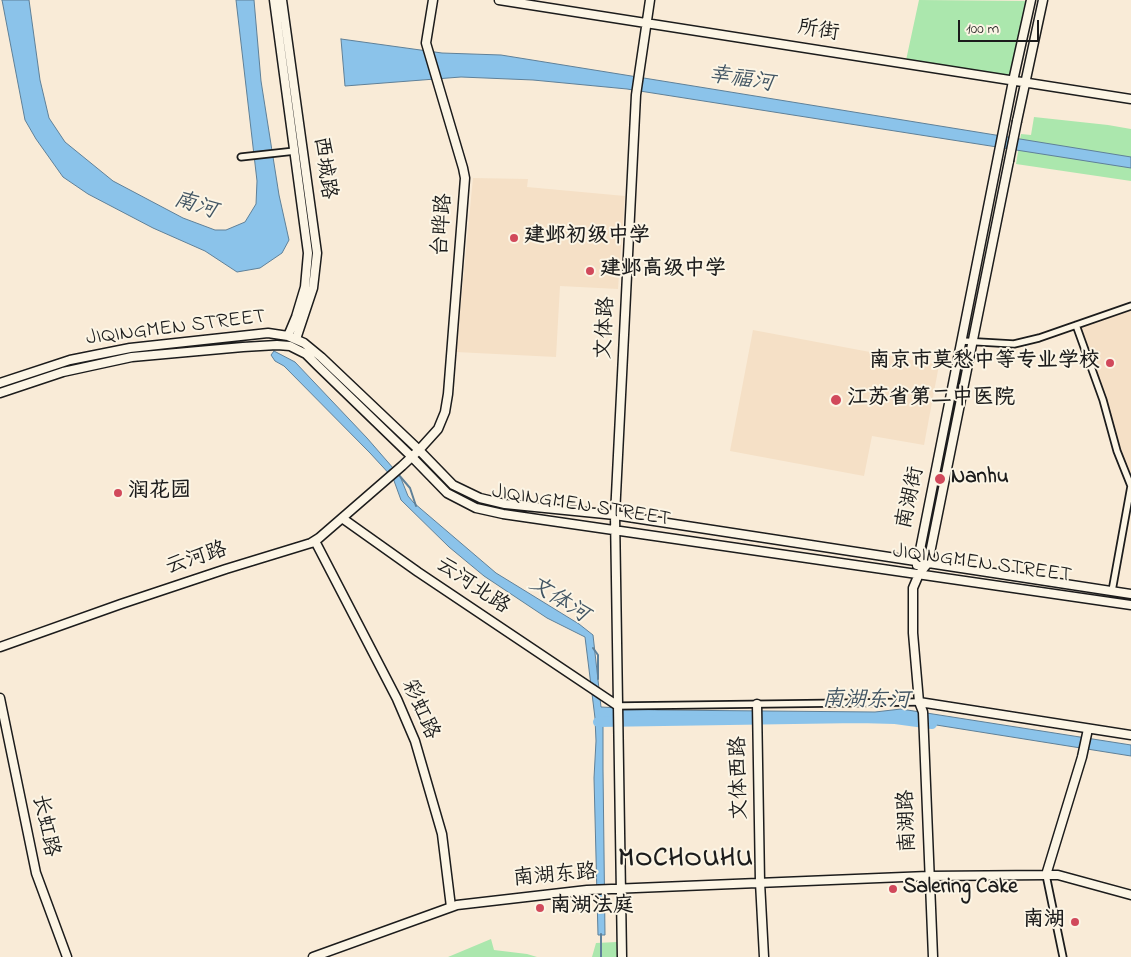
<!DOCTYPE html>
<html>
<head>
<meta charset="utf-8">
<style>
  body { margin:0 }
  #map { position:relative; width:1131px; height:957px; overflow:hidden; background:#f9ebd7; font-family:"Indie Flower",sans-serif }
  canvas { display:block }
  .scale { position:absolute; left:958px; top:20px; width:81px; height:22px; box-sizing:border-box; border:2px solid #1c1c1c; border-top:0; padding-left:6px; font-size:15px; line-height:18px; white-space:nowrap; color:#1c1c1c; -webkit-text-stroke:4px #fcf5e5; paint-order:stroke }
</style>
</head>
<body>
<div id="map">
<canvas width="1131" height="957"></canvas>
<div class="scale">100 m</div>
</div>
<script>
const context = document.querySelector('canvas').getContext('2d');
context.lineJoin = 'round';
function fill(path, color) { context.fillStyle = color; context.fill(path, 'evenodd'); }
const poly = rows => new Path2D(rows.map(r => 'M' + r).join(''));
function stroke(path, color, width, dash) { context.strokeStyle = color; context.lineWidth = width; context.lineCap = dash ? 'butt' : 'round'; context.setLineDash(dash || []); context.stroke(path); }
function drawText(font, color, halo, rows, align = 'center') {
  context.font = font + ' "Indie Flower","LXGW WenKai TC",sans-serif'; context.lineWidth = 4; context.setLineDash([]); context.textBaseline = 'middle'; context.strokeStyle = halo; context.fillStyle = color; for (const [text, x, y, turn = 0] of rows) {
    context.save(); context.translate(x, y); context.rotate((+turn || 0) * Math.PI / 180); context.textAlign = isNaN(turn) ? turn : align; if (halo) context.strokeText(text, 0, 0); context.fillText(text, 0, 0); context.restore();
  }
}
fill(poly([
  [473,178,528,179,527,187,625,196,618,289,560,286,556,357,456,352],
  [1131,306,1131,486,1076,325],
  [753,330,939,365,924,445,872,436,864,476,730,451]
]), '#f5e0c6');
fill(poly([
  [919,0,1031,1,1013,81,905,65],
  [1034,117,1108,125,1131,129,1131,181,1016,164,1021,134,1031,135],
  [491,939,494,950,527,954,537,957,448,957],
  [617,942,618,957,592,957,596,943]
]), '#abe7ad');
const water = poly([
  [2,0,29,0,40,80,49,118,65,142,113,181,183,218,215,230,226,230,245,222,256,204,257,181,236,0,254,0,261,81,279,195,289,240,282,253,260,268,237,272,205,251,153,228,88,194,63,177,36,139,25,120,2,0],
  [341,39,442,53,501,55,681,84,1131,157,1131,168,627,89,533,80,461,77,345,86,341,39],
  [274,351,295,362,367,438,400,476,408,496,414,503,496,573,579,624,593,635,601,707,658,710,875,712,901,709,1131,745,1131,756,886,717,669,721,605,720,603,723,603,769,605,935,598,935,594,778,596,741,595,718,585,637,547,618,484,576,449,547,401,500,393,478,370,453,284,366,275,361,271,355,274,351]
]);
fill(water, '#8bc3ea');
stroke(water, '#5f8098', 1);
stroke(poly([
  [398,474,410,488,416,506],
  [593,648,598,655,598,679],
  [601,934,601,957]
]), '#5f8098', 2);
stroke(poly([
  [598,722,859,718,895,719,932,724]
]), '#8bc3ea', 10);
const street = poly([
  [241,157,295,151],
  [1076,325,1103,400,1117,451,1131,486,1112,591],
  [962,341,1014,344,1039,338,1131,306],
  [618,706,919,702],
  [1046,875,1063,957]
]);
const secondary = poly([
  [274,0,308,253,305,287,296,317,288,336],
  [282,0,317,253,313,288,296,339],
  [499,0,1131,99],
  [1017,121,1043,0],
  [0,383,70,360,130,348,268,333,288,336,304,343,321,357,419,450,453,485,480,498,505,504,615,515,1131,594],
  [0,393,63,372,132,357,243,347,277,345,290,346,306,354,317,365,412,457,447,493,476,508,503,514,1131,605],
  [342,518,418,572,618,706],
  [315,541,397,699,415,741,442,834,451,907],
  [917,565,1013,81,1031,0],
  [0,647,121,604,226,569,311,543,319,538,402,466,419,450,438,429,445,412,448,394,465,178,463,168,426,43,433,0],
  [0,698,36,873,67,957],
  [919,702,1131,735],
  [757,704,760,882,764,957],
  [1046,875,1082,757,1088,729],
  [313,957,457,905,587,890,928,876,1046,875,1058,875,1131,895],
  [622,957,615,515,636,95,650,0],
  [933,957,923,712,919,702,913,633,913,588,919,574,928,563,1009,161]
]);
stroke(street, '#1c1c1c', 9);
stroke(secondary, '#1c1c1c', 11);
stroke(street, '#fcf5e5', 5.5);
stroke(secondary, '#fcf5e5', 8);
const secondaryBridge = poly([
  [1009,161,1017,121]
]);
stroke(secondaryBridge, '#1c1c1c', 11, []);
stroke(secondaryBridge, '#fcf5e5', 8);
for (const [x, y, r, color] of [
  [514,238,5,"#d1495b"],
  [590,271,5,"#d1495b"],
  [1110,363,5,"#d1495b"],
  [836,400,6,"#d1495b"],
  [940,479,6,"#d1495b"],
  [118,493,5,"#d1495b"],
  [893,889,5,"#d1495b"],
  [540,908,5,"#d1495b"],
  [1075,922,5,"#d1495b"]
]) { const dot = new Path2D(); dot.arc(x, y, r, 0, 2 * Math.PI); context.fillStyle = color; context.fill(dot); stroke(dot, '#fcf5e5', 2); }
drawText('21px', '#1c1c1c', '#fcf5e5', [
  ["所街",818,32,9],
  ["西城路",323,168,82],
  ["台晔路",444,225,-86],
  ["文体路",607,328,-87],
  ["JIQINGMEN STREET",176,329,-7],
  ["南湖街",912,498,-78],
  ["JIQINGMEN STREET",581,507,9],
  ["云河路",197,560,-18],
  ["JIQINGMEN STREET",982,565,8],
  ["云河北路",472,587,34],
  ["彩虹路",419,710,66],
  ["文体西路",741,778,-91],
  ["南湖路",909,821,-92],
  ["长虹路",44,826,78],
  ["南湖东路",555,877,-5]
]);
drawText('bold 21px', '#1c1c1c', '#fcf5e5', [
  ["建邺初级中学",524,238],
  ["建邺高级中学",600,271],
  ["南京市莫愁中等专业学校",1100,363,"right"],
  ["江苏省第二中医院",847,400],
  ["Nanhu",951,479],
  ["润花园",128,493],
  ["Salering Cake",903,889],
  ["南湖法庭",550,908],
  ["南湖",1065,922,"right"]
], 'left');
drawText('italic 22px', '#435664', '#fcf5e5', [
  ["幸福河",741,81,9],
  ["南河",195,207,18],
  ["文体河",558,601,33],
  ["南湖东河",866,702,1]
]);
context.letterSpacing = '1px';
drawText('bold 26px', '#1c1c1c', '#fcf5e5', [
  ["MOCHOUHU",686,861]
]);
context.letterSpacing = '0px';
</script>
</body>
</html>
